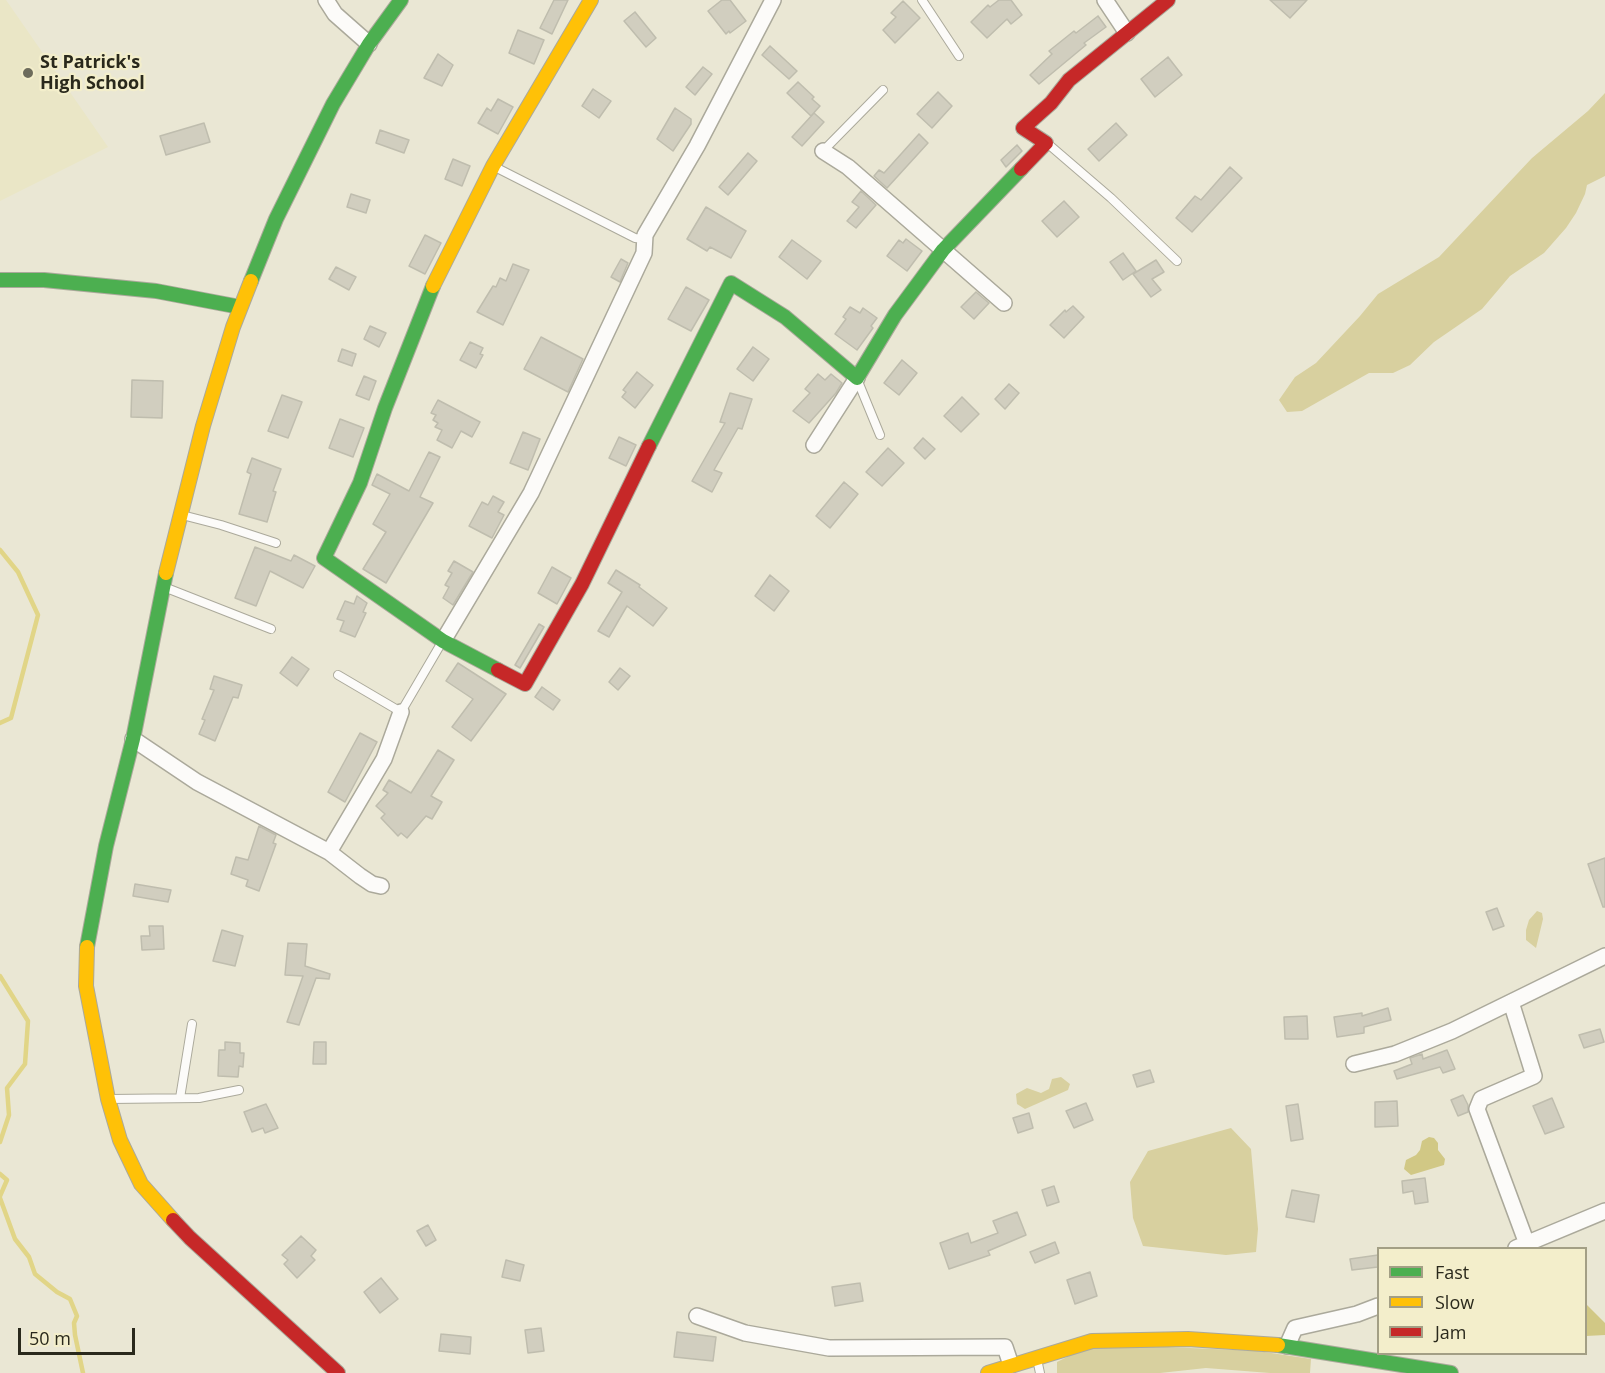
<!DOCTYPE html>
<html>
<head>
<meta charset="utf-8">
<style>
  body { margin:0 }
  #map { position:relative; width:1605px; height:1373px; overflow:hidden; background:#eae7d4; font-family:"Open Sans",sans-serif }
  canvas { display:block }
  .legend { position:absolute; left:1377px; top:1247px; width:210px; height:108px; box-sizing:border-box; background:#f3eecb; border:2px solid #a39f85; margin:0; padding:8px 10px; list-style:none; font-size:18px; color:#2a291c }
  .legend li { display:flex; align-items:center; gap:12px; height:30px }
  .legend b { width:30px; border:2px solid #a39f85 }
  .scale { position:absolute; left:18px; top:1328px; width:117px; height:27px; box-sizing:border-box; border:3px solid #2a291c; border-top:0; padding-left:8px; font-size:18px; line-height:21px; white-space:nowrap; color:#2a291c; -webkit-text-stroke:4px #f3eecb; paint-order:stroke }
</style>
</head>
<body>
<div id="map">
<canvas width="1605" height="1373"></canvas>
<ul class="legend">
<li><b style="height:8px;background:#4caf50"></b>Fast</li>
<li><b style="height:8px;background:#ffc107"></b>Slow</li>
<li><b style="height:8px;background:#c62828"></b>Jam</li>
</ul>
<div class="scale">50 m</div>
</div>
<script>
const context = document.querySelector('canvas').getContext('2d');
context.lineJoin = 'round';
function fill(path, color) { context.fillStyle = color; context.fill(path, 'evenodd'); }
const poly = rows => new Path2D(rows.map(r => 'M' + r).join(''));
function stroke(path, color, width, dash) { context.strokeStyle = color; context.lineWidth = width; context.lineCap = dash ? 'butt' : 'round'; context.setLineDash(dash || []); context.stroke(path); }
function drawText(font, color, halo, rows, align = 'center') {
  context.font = font + ' "Open Sans",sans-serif'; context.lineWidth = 4.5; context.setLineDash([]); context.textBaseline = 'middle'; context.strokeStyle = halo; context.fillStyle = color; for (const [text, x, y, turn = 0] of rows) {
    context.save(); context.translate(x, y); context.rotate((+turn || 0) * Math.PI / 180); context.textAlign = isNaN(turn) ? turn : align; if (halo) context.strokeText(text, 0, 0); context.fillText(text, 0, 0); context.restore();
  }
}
fill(poly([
  [0,0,6,0,108,147,0,201]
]), '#eae6c6');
fill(poly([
  [1605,93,1605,176,1587,185,1585,194,1576,213,1566,228,1544,253,1510,276,1482,309,1434,342,1410,365,1393,373,1369,373,1302,411,1287,412,1279,400,1295,377,1316,363,1360,316,1378,294,1439,257,1532,158,1588,111],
  [1537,911,1542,913,1543,919,1536,948,1526,940,1526,930,1529,920],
  [1061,1077,1070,1084,1068,1090,1025,1109,1017,1104,1016,1094,1027,1088,1041,1093,1049,1089,1052,1079],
  [1231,1128,1251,1149,1258,1229,1256,1252,1226,1255,1143,1246,1133,1218,1130,1182,1148,1151],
  [1145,1346,1258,1351,1311,1359,1310,1373,1270,1373,1206,1368,1160,1373,1057,1373,1057,1362,1085,1348]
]), '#d8d09f');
fill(poly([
  [1429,1137,1434,1138,1438,1143,1438,1150,1445,1159,1444,1165,1411,1175,1404,1169,1406,1160,1416,1155,1420,1150,1422,1141],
  [1586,1304,1605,1323,1605,1335,1586,1336]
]), '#d1c885');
stroke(poly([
  [0,550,18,572,38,615,11,718,0,723],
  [0,976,28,1021,25,1064,7,1088,9,1115,0,1142],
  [0,1174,7,1180,0,1196],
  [0,1198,15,1239,29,1257,35,1274,57,1292,70,1299,77,1316,74,1323,75,1335,83,1373]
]), '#e1d587', 4.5);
const building = poly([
  [554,0,568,0,552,34,540,28,554,0],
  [722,0,730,0,746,21,730,33,729,31,726,34,708,11,722,0],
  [999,0,1011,0,1022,15,1011,24,1007,19,987,38,971,22,988,5,990,7,999,0],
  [1270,0,1307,0,1290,18,1270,0],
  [903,1,920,18,895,43,883,30,896,17,891,13,903,1],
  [635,12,656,38,646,47,624,21,635,12],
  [1098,16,1106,27,1084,43,1086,45,1039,84,1030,75,1052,54,1049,51,1074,31,1076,33,1098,16],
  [518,30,544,40,534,64,509,53,518,30],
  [770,46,797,71,789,79,762,55,770,46],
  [438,54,453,65,442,86,424,78,438,54],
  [1168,57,1182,75,1155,97,1141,79,1168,57],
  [703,67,712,74,695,95,686,87,703,67],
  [798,82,814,97,812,99,820,106,811,116,787,93,798,82],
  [593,89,611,101,599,118,582,106,593,89],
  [938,92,952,106,932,128,917,114,938,92],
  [498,99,513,107,498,134,478,123,487,108,491,111,498,99],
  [675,108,691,119,691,124,673,151,657,139,675,108],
  [814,113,824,122,802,146,792,137,814,113],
  [204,123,210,142,166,155,160,136,204,123],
  [1116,123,1127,135,1099,161,1088,149,1116,123],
  [380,130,409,140,404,153,376,143,380,130],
  [919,134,928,143,887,188,874,176,879,170,884,173,919,134],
  [1017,145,1022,151,1006,167,1001,160,1017,145],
  [748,153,757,161,728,195,719,187,748,153],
  [453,159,470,166,462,186,445,179,453,159],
  [1230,167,1242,178,1192,232,1176,218,1195,196,1201,200,1230,167],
  [861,191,876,205,856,228,847,221,859,207,852,202,861,191],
  [351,194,370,200,366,213,347,207,351,194],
  [1064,201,1079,217,1057,237,1042,221,1064,201],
  [706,207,746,231,731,258,710,247,707,251,687,239,706,207],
  [425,235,441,243,425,274,409,266,425,235],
  [906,239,922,251,907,271,887,256,899,240,903,243,906,239],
  [792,240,821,261,807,279,779,257,792,240],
  [1123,253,1136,271,1123,280,1110,262,1123,253],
  [621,259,628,263,620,282,611,277,621,259],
  [1156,260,1164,272,1152,279,1161,290,1151,297,1133,274,1156,260],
  [513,264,529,270,503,325,477,312,493,286,496,287,500,278,506,281,513,264],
  [336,267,356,277,349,290,329,279,336,267],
  [686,287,709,300,691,331,668,319,686,287],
  [976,292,989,303,974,319,961,307,976,292],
  [1073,306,1084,317,1064,338,1050,325,1065,310,1066,312,1073,306],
  [850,307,860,313,863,308,877,318,871,326,873,328,857,350,835,334,846,319,843,317,850,307],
  [370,326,386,333,379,347,364,339,370,326],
  [541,337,583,359,568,392,524,369,541,337],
  [470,342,483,348,480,354,483,355,476,368,460,360,470,342],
  [753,347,769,359,753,381,737,369,753,347],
  [342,349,356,354,352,366,338,361,342,349],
  [902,360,917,373,899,395,884,383,902,360],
  [637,372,653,385,635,408,622,397,626,392,623,390,637,372],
  [818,374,825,380,831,374,842,383,836,393,809,423,793,411,810,393,805,389,818,374],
  [364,376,376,381,369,400,356,395,364,376],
  [132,380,163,381,162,418,131,417,132,380],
  [1009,384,1019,393,1005,409,995,399,1009,384],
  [730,393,752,399,742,429,738,428,714,470,722,473,712,492,692,481,725,423,720,422,730,393],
  [282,395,302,402,288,438,268,431,282,395],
  [962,397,979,414,961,432,944,416,962,397],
  [438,400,480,422,472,437,461,431,452,448,437,440,442,430,435,427,438,423,433,420,436,415,431,413,438,400],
  [340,419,364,428,353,457,329,448,340,419],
  [523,432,540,439,528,470,510,463,523,432],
  [619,437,636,445,626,466,609,458,619,437],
  [923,438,935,449,925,459,914,448,923,438],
  [888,448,904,463,882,486,866,472,888,448],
  [429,452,440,457,420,497,433,503,386,583,363,569,386,532,373,524,390,494,372,485,377,474,409,491,429,452],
  [252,458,281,469,273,491,276,492,267,522,239,514,251,474,247,472,252,458],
  [844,482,858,494,830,528,816,516,844,482],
  [493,496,504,502,498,512,504,515,492,538,469,526,482,502,488,505,493,496],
  [255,547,291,561,294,555,315,566,303,588,270,571,256,606,235,598,255,547],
  [454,561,473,572,453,605,443,598,449,587,445,585,452,573,448,571,454,561],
  [552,567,571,578,557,604,538,593,552,567],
  [616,570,640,585,639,587,667,608,653,626,627,606,609,637,598,631,622,592,608,583,616,570],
  [770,575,789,591,774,611,755,596,770,575],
  [357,596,367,603,363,612,366,613,355,637,340,631,344,621,337,619,345,601,354,604,357,596],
  [539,624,544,627,520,668,515,665,539,624],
  [292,657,309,669,297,686,280,673,292,657],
  [458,663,506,694,471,741,452,727,473,699,446,681,458,663],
  [620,668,630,676,618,690,609,682,620,668],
  [214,676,242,685,238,698,233,697,215,741,199,734,205,720,202,719,214,690,210,689,214,676],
  [542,687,560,700,553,710,535,697,542,687],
  [360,733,377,742,345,802,328,792,360,733],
  [438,750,454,760,431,796,442,802,432,819,426,816,407,838,401,833,398,836,381,818,385,814,376,806,388,793,383,790,389,780,411,793,438,750],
  [259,826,276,835,273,843,276,844,259,891,246,886,248,880,231,874,236,857,248,860,259,826],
  [1605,858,1605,907,1603,907,1588,864,1605,858],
  [135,884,171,890,168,902,133,896,135,884],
  [1497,908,1504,926,1493,930,1486,912,1497,908],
  [149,926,163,926,164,949,142,950,141,936,150,936,149,926],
  [222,930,243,936,235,966,213,961,222,930],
  [288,943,307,944,305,966,330,974,329,979,316,978,299,1025,287,1022,303,976,285,975,288,943],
  [1388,1008,1391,1020,1364,1027,1364,1033,1337,1037,1334,1017,1362,1013,1362,1016,1388,1008],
  [1307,1016,1308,1039,1285,1039,1284,1017,1307,1016],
  [1600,1029,1604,1042,1584,1048,1579,1035,1600,1029],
  [225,1042,240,1043,240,1053,244,1053,243,1067,239,1066,238,1077,218,1076,219,1050,225,1050,225,1042],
  [314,1042,326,1042,326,1064,313,1064,314,1042],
  [1447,1050,1455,1069,1443,1073,1440,1067,1397,1079,1394,1071,1412,1064,1410,1058,1422,1054,1423,1059,1447,1050],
  [1150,1070,1154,1082,1137,1087,1133,1075,1150,1070],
  [1463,1095,1468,1105,1468,1112,1458,1116,1451,1100,1463,1095],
  [1552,1098,1564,1127,1545,1134,1533,1106,1552,1098],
  [1397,1101,1398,1126,1375,1127,1375,1102,1397,1101],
  [1086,1103,1093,1120,1074,1128,1066,1111,1086,1103],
  [266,1104,278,1128,265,1133,263,1128,252,1132,244,1112,266,1104],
  [1298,1104,1303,1139,1291,1141,1286,1106,1298,1104],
  [1029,1113,1033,1128,1018,1133,1013,1118,1029,1113],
  [1425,1178,1428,1202,1415,1204,1413,1191,1403,1193,1402,1181,1425,1178],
  [1054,1186,1059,1202,1047,1206,1042,1190,1054,1186],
  [1292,1190,1319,1195,1314,1222,1286,1217,1292,1190],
  [1017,1212,1026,1235,988,1251,990,1255,949,1269,940,1243,968,1233,971,1243,998,1233,993,1221,1017,1212],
  [428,1225,436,1240,426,1246,417,1231,428,1225],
  [301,1236,316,1250,311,1256,315,1260,297,1278,284,1264,288,1260,282,1255,301,1236],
  [1055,1242,1059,1253,1035,1263,1030,1252,1055,1242],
  [1378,1255,1378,1267,1352,1270,1350,1259,1378,1255],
  [506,1260,524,1265,520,1281,502,1277,506,1260],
  [1090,1272,1097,1296,1075,1304,1067,1280,1090,1272],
  [381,1278,398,1299,380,1313,364,1292,381,1278],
  [860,1283,863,1301,835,1306,832,1287,860,1283],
  [541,1328,544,1351,528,1353,525,1330,541,1328],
  [677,1332,716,1337,713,1361,674,1357,677,1332],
  [441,1334,471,1337,470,1354,439,1351,441,1334]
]);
fill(building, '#d1cebf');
stroke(building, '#bfbdae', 1.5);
const lane = poly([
  [922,0,959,56],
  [1047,143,1111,198,1177,261],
  [823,151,883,90],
  [493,166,635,238,645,239],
  [857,379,880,435],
  [182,515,221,525,276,543],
  [164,587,271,629],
  [338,675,401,712,442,642],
  [180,1098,192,1024],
  [110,1099,199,1098,239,1090],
  [1037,1359,1040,1373]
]);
const street = poly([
  [326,0,335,14,369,44],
  [1105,0,1127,33],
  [823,151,848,167,1004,303],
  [814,445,857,378],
  [443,641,531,493,644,253,645,235,697,146,773,0],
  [133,739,197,782,329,852,360,876,372,884,381,886],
  [329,852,384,759,401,712],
  [1511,1002,1534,1076,1481,1099,1477,1109,1527,1244],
  [1354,1064,1395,1054,1452,1031,1605,956],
  [1516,1248,1605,1211],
  [697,1316,745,1333,829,1348,1005,1347,1011,1365],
  [1287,1346,1295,1328,1357,1314,1378,1306]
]);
const fast = poly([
  [0,280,44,280,156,291,240,307],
  [251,281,276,219,333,104,369,44,401,0],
  [433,286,385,408,360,483,324,558,443,641,498,670],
  [649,446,731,283,785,317,857,378,895,315,943,250,1021,169],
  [87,947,106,846,133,739,166,573],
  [1278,1345,1451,1373]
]);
const slow = poly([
  [433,286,493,166,591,0],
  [166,573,203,426,233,327,251,281],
  [87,947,86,986,108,1099,120,1140,141,1184,173,1220],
  [988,1373,1092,1341,1188,1339,1278,1345]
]);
const jam = poly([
  [1021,169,1046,143,1023,128,1051,103,1069,80,1168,0],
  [498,670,525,684,582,584,649,446],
  [173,1220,190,1238,338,1373]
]);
stroke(lane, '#aba99b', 10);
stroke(street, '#aba99b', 18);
stroke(fast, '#aba99b', 16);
stroke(slow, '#aba99b', 16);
stroke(jam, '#aba99b', 16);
stroke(lane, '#fcfbf9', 8);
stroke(street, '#fcfbf9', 15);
stroke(fast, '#4caf50', 14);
stroke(slow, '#ffc107', 14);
stroke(jam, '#c62828', 14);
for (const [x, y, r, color] of [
  [28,73,6,"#6d6c5c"]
]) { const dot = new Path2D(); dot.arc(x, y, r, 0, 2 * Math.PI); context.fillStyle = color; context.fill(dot); stroke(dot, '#f3eecb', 2); }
drawText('bold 18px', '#2a291c', '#f3eecb', [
  ["St Patrick's",40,63],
  ["High School",40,84]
], 'left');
</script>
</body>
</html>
